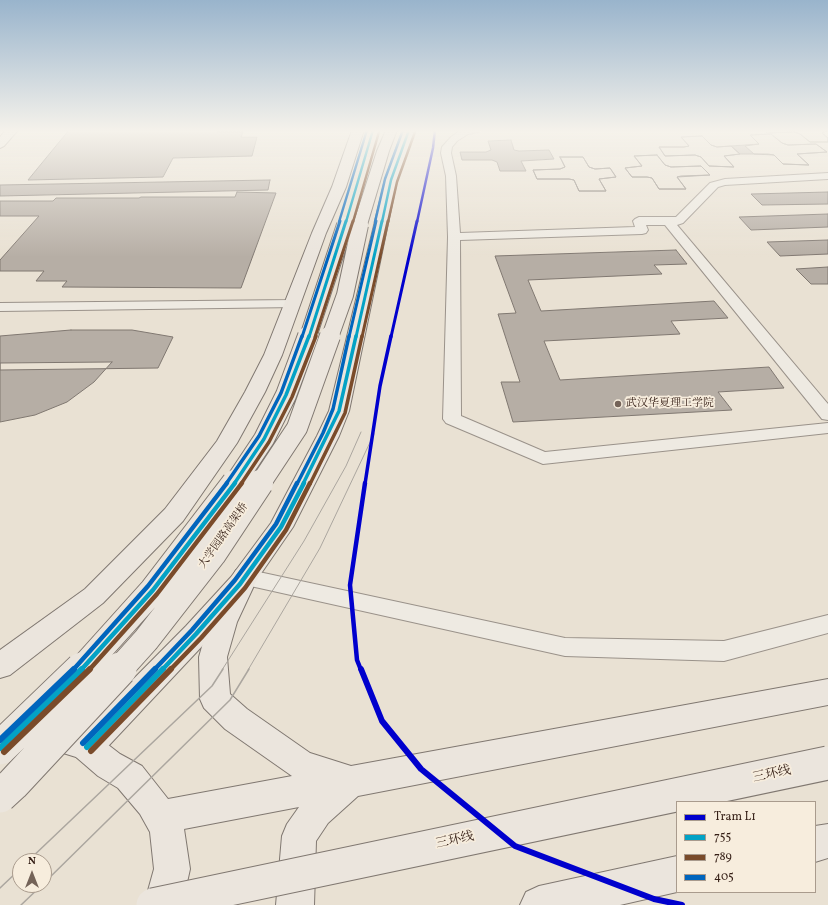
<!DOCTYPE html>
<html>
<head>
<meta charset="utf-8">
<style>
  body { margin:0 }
  #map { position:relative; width:828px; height:905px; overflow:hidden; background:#e9e1d3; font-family:Vollkorn,serif }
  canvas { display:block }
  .legend { position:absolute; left:676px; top:801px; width:140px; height:92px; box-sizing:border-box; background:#f7eddd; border:1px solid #a99b8d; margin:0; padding:5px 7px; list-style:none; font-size:12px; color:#351f16 }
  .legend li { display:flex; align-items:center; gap:8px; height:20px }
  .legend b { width:20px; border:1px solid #a99b8d }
  .north { position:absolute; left:12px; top:853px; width:40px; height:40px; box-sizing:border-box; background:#f7eddd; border:1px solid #a99b8d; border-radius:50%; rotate:0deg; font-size:11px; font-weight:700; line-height:16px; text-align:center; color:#351f16 }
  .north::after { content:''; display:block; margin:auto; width:14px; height:18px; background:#746358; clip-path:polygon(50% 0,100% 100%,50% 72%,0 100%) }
</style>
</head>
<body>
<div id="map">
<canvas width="828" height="905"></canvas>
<ul class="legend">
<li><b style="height:5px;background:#0000cd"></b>Tram L1</li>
<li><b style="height:5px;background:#03a2c5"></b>755</li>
<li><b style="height:5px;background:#7a4b2a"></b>789</li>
<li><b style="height:5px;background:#0065bd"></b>405</li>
</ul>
<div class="north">N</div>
</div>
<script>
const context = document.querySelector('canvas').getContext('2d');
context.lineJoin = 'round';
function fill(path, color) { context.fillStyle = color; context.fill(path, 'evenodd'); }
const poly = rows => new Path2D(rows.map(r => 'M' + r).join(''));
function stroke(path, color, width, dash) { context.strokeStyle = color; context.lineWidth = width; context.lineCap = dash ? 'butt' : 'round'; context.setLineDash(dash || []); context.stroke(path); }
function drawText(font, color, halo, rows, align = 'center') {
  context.font = font + ' Vollkorn,"Noto Serif SC",serif'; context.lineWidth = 3.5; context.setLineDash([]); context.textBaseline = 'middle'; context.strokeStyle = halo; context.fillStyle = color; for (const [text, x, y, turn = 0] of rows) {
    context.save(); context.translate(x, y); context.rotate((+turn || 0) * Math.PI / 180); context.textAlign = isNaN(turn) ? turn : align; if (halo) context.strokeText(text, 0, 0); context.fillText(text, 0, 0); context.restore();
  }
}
const building = poly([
  [69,130,217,130,217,132,243,132,241,137,257,137,252,156,173,158,163,177,28,180,69,130],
  [764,130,828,130,822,133,828,138,828,142,810,142,800,134,794,132,767,133,764,130],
  [764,130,828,130,822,133,828,138,828,142,810,142,800,134,794,132,767,133,764,130],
  [771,134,782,143,788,145,816,144,827,152,797,154,809,165,783,164,774,155,754,154,745,146,759,144,750,135,771,134],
  [771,134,782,143,788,145,816,144,827,152,797,154,809,165,783,164,774,155,768,154,740,154,731,146,759,144,750,135,771,134],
  [702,136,711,145,717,147,731,146,740,154,724,156,734,167,709,166,701,157,695,155,665,156,659,147,684,147,689,146,681,137,702,136],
  [702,136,711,145,717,147,731,146,740,154,724,156,734,167,709,166,701,157,695,155,665,156,659,147,684,147,689,146,681,137,702,136],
  [511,140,514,150,519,151,549,150,554,159,521,161,526,171,500,171,497,162,492,160,462,160,460,152,486,152,491,150,488,141,511,140],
  [657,155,665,165,671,167,701,166,710,175,681,176,677,177,686,189,659,189,652,178,647,177,632,177,625,168,642,166,634,156,657,155],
  [657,155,665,165,671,167,701,166,710,175,677,177,686,189,659,189,652,178,647,177,632,177,625,168,642,166,634,156,657,155],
  [560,157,583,157,589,167,595,169,610,168,616,177,599,179,606,191,579,191,574,180,569,179,537,179,533,170,560,169,565,167,560,157],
  [560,157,583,157,589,167,595,169,610,168,616,177,599,179,606,191,579,191,574,180,569,179,537,179,533,170,560,169,565,167,560,157],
  [270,180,268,190,0,196,0,185,270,180],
  [237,192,276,193,241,288,62,287,67,281,36,281,44,271,0,271,0,260,39,216,0,216,0,201,53,201,56,198,139,198,141,197,235,197,237,192],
  [828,192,828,204,762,205,751,194,828,192],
  [828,214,828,227,751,230,739,217,828,214],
  [828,240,828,254,780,256,767,242,828,240],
  [676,250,687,264,654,265,662,274,528,280,541,311,714,301,728,318,671,321,680,334,544,341,560,380,769,367,784,388,718,392,732,410,513,422,501,382,520,382,498,314,516,313,495,256,676,250],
  [828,267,828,284,811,284,796,269,828,267],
  [71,330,132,330,173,337,158,368,0,370,0,336,71,330],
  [112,362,94,382,67,402,35,415,0,422,0,363,112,362]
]);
fill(building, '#b6aea5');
stroke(building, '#807871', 1);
const street = poly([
  [461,130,480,130,479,132,468,134,457,141,452,147,451,153,456,176,460,233,635,227,633,221,635,219,639,217,676,217,710,183,725,179,828,173,828,179,725,185,718,187,683,223,677,225,828,404,828,420,822,419,665,225,646,225,648,230,646,233,642,234,460,240,461,416,545,452,828,423,828,433,543,464,446,423,443,419,448,237,446,176,441,153,442,147,451,137,461,130],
  [293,300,298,301,300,304,298,307,0,311,0,303,293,300],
  [245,569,565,638,724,641,828,615,828,633,724,661,565,656,237,583,234,577,237,571,245,569]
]);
const secondary = poly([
  [6,130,18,130,4,146,0,148,0,137,6,130]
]);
const primary = poly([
  [352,130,364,130,346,187,326,233,282,355,265,392,237,443,183,521,103,603,10,675,0,678,0,650,85,589,165,509,217,441,245,392,264,355,312,233,332,187,352,130],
  [386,130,397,130,389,151,367,225,365,228,360,229,355,228,353,225,377,151,386,130],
  [403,130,415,130,397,180,349,411,339,436,293,527,249,591,206,642,98,757,87,761,76,757,71,747,76,737,186,626,231,577,271,523,317,436,329,411,385,180,403,130]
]);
const highway = poly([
  [245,567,254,570,258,577,237,622,227,657,230,694,247,709,310,753,351,766,828,679,828,705,358,796,328,823,316,841,314,905,276,905,282,836,287,824,299,807,184,829,190,869,182,905,144,905,154,869,150,832,140,814,118,788,98,776,76,757,34,744,29,734,34,724,45,720,66,725,98,737,120,754,142,766,168,799,292,776,225,729,204,708,200,699,199,657,209,622,236,570,245,567],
  [828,824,828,858,815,862,815,826,828,824],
  [677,856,677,892,620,905,520,905,526,892,539,886,677,856]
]);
stroke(street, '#9a928a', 2);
stroke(secondary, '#807871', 2);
stroke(primary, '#807871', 2);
stroke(highway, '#807871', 2);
fill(street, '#eeeae2');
fill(secondary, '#eeeae2');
fill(primary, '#ebe5dd');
fill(highway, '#ebe5dd');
stroke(poly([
  [222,670,304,541,346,466,361,432],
  [248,670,320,548,374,434]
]), '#aba69f', 1);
stroke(poly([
  [28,861,212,686,223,669],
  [44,883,230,700,249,669],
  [0,888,20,869],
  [21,905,42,885]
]), '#aba69f', 1.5);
const primaryBridgeFar3 = poly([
  [308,337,345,225],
  [330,337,345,295,360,225]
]);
const primaryBridgeFar2 = poly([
  [234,484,264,439,286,395,308,336],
  [260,484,297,428,330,336]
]);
const primaryBridgeFar1 = poly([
  [81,670,153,590,235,483],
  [119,670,146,640,213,554,260,483]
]);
const primaryBridge = poly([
  [0,748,82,669],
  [0,796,13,784,120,669]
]);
const highwayBridge = poly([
  [153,905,828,763]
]);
stroke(primaryBridgeFar3, '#807871', 18, []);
stroke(primaryBridgeFar2, '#807871', 22, []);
stroke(primaryBridgeFar1, '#807871', 28, []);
stroke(primaryBridge, '#807871', 35, []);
stroke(highwayBridge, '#807871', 35, []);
stroke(primaryBridgeFar3, '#ebe5dd', 16);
stroke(primaryBridgeFar2, '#ebe5dd', 20);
stroke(primaryBridgeFar1, '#ebe5dd', 26);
stroke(primaryBridge, '#ebe5dd', 33);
stroke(highwayBridge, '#ebe5dd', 33);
stroke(poly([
  [346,222,373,130],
  [382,222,391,180,409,130]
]), '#03a2c5', 2.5);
stroke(poly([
  [309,337,346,221],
  [356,337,382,221]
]), '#03a2c5', 3);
stroke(poly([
  [234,484,264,439,286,395,309,336],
  [303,484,339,411,356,336]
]), '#03a2c5', 3.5);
stroke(poly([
  [81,670,153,590,235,483],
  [162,670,196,634,240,584,281,527,304,483]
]), '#03a2c5', 4.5);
stroke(poly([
  [87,747,163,669],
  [0,748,82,669]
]), '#03a2c5', 6);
stroke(poly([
  [353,222,379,132],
  [388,222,397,182,415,132]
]), '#7a4b2a', 2.5);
stroke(poly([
  [315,337,353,221],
  [362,337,388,221]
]), '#7a4b2a', 3);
stroke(poly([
  [241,484,269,442,292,397,316,336],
  [310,484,345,413,362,336]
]), '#7a4b2a', 3.5);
stroke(poly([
  [89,670,157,594,242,483],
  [170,670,201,638,245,588,286,530,310,483]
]), '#7a4b2a', 4.5);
stroke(poly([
  [91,751,171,669],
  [4,752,90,669]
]), '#7a4b2a', 6);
stroke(poly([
  [339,222,367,130],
  [375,222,385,179,403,130]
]), '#0065bd', 2.5);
stroke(poly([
  [302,337,340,221],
  [349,337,376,221]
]), '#0065bd', 3);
stroke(poly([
  [226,484,259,436,281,393,302,336],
  [297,484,323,433,333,409,349,336]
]), '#0065bd', 3.5);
stroke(poly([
  [73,670,148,586,227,483],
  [154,670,192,630,235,580,276,524,297,483]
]), '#0065bd', 4.5);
stroke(poly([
  [0,740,74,669],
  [83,743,155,669]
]), '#0065bd', 6);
stroke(poly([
  [417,222,433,148,435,130]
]), '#0000cd', 2.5);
stroke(poly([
  [391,337,417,221]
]), '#0000cd', 3);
stroke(poly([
  [365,484,380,386,391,336]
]), '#0000cd', 3.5);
stroke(poly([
  [361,670,357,660,350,585,365,483]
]), '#0000cd', 4.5);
stroke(poly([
  [361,669,382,721,421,769,515,846,654,899,682,905]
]), '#0000cd', 6);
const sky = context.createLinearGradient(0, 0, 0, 257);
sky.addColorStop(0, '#99b4cc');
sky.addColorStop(0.51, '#f5f2eb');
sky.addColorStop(1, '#f5f2eb00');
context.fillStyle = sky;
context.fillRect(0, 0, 828, 257);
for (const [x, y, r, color] of [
  [618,404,4,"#746358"]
]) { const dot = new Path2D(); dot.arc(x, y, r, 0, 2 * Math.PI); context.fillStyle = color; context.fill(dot); stroke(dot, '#f7eddd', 1.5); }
drawText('11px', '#351f16', '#f7eddd', [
  ["武汉华夏理工学院",626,404]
], 'left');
drawText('11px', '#351f16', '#f7eddd', [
  ["大学园路高架桥",224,536,-55]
]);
drawText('13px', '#351f16', '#f7eddd', [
  ["三环线",772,775,-12],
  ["三环线",455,841,-12]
]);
</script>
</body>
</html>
